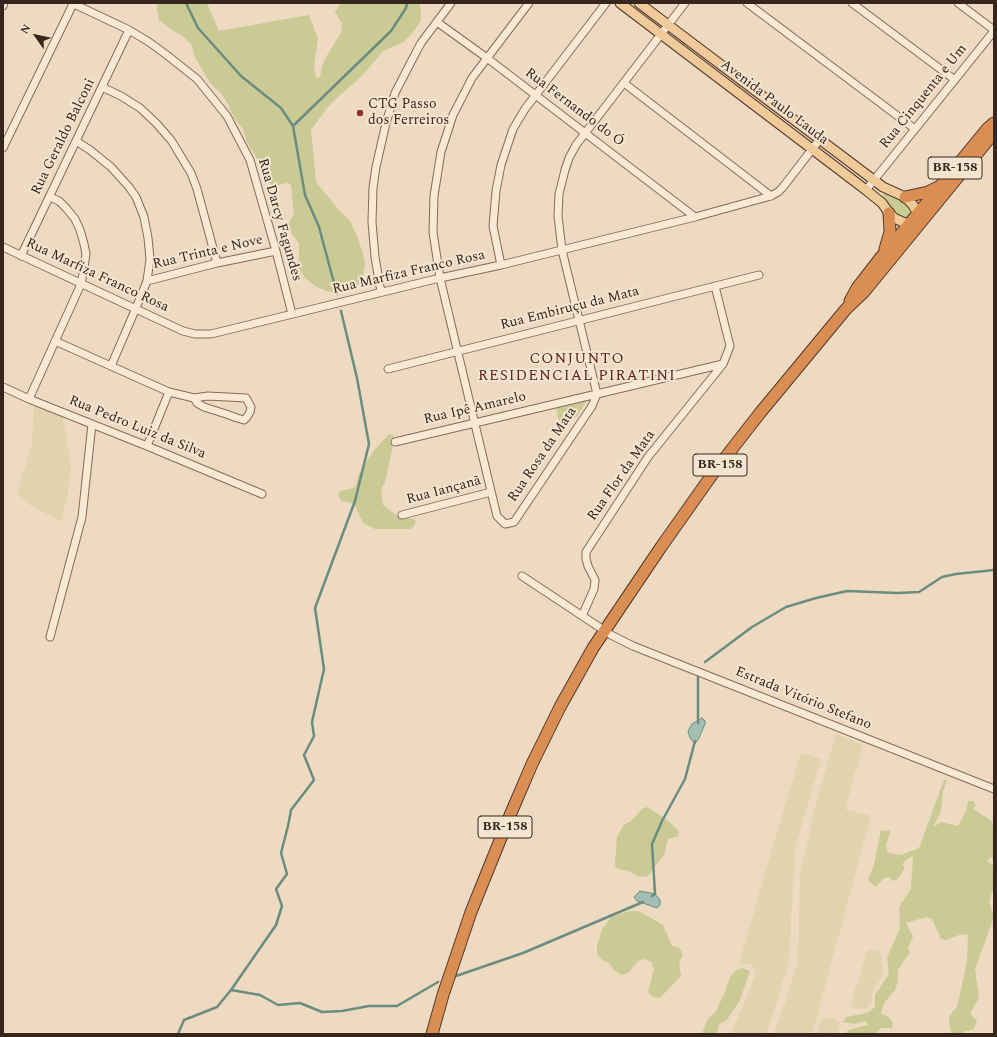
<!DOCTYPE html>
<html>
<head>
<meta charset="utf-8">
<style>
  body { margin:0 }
  #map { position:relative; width:997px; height:1037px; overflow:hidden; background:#eddac1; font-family:Spectral,serif }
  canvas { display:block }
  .frame { position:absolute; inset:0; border:4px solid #36261d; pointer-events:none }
  .north { position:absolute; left:16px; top:16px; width:40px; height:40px; -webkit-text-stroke:3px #f4e5d0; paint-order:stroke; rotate:303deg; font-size:11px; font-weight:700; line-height:16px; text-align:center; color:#36261d }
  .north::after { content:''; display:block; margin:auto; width:14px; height:18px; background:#36261d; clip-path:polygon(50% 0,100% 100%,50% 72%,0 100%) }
</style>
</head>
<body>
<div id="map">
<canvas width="997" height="1037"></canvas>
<div class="frame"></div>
<div class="north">N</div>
</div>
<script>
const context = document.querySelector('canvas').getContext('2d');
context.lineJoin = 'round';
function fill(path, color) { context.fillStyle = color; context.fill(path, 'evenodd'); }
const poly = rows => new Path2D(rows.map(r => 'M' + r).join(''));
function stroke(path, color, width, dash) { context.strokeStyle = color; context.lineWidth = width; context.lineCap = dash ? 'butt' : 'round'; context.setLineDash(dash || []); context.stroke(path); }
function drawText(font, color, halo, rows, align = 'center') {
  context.font = font + ' Spectral,serif'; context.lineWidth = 4; context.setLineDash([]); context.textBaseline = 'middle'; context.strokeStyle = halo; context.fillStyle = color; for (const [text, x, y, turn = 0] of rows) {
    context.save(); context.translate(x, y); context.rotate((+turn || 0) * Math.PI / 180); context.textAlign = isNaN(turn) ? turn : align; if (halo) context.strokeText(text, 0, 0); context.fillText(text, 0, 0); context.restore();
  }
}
fill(poly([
  [34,405,63,417,71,466,68,493,61,522,28,504,17,494,32,443],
  [836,734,863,745,845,809,871,816,812,1034,774,1034,785,1003,798,960,800,873,818,796],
  [801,753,821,759,795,848,789,961,776,1005,766,1034,731,1034,755,977,755,969,751,964,739,964,771,852],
  [871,950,878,950,880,953,882,961,883,972,880,980,872,992,871,1003,865,1009,858,1009,851,1006,853,994,858,983,867,951],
  [825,1018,833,1018,840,1021,838,1034,817,1034,819,1024,822,1020]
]), '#e2d3ae');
fill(poly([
  [157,3,207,3,219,31,309,15,318,39,314,66,316,78,320,77,322,66,326,57,341,33,342,24,335,12,341,3,420,3,421,13,421,20,412,34,402,43,383,51,363,75,340,95,327,108,311,130,316,182,339,210,350,221,357,236,363,254,365,263,363,276,359,284,336,292,329,292,315,286,305,278,299,268,299,243,292,234,288,224,294,214,291,185,287,183,275,186,267,182,261,165,247,142,243,129,234,118,228,104,221,93,210,83,200,66,194,55,192,45,184,37,172,30,159,20,157,10],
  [887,194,903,202,910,208,912,213,912,217,902,217,894,212,883,199,882,195],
  [587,401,576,417,559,421,556,408],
  [389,434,393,435,394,440,385,482,381,489,383,505,399,517,414,519,416,521,414,526,410,529,375,529,363,523,355,506,352,503,341,501,338,494,340,491,353,488,356,486,358,475,373,452],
  [944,780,947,780,943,791,941,811,933,827,942,822,958,826,966,811,968,801,973,801,976,805,973,809,992,821,994,831,994,859,991,857,987,861,994,866,994,887,989,901,994,917,975,969,979,998,970,1013,977,1021,974,1029,963,1032,961,1034,951,1034,949,1020,950,1015,957,1007,967,962,968,935,962,934,946,940,941,939,932,919,926,917,906,923,913,937,908,947,910,952,898,970,898,981,895,990,884,1003,881,1013,890,1018,893,1023,892,1028,881,1028,877,1032,877,1034,845,1034,848,1030,868,1025,865,1021,854,1024,843,1022,846,1017,867,1013,872,1010,875,1006,875,995,889,974,887,958,900,928,899,907,911,889,913,857,910,857,903,863,904,869,898,879,893,881,889,877,883,879,876,887,868,880,874,865,881,830,886,831,891,830,886,845,888,853,901,855,919,848],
  [647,807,666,819,678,830,679,836,668,839,664,855,648,876,642,877,637,876,629,871,618,869,615,866,616,849,617,837,622,828,625,824,630,822,642,809],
  [630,911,639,911,663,925,672,946,679,947,683,955,679,962,681,976,660,998,653,997,648,992,654,969,651,962,645,959,638,961,628,973,621,975,613,969,609,963,602,960,597,954,597,945,602,930,611,917],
  [742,968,750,971,740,1000,727,1020,719,1024,717,1034,702,1034,708,1018,715,1013,725,992,730,977,735,971]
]), '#caca95');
const water = poly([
  [702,718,705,721,705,724,699,738,695,744,690,738,688,731,692,724,702,718],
  [640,891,655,894,660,900,660,905,657,908,637,901,634,897,640,891]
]);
fill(water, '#a3bfb4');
stroke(water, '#6b8d80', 1);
stroke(poly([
  [186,3,198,28,241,76,281,108,293,126,305,195,319,227,337,294],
  [293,126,391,31,406,8,407,3],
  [705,662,752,627,786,607,816,598,847,591,898,593,919,592,942,577,956,574,994,570],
  [698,723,698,675],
  [652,896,655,894,652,844,662,821,685,779,695,741],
  [456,976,523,953,643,902],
  [231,990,260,995,278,1005,300,1003,322,1012,342,1011,369,1006,397,1006,438,982],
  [178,1034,184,1020,217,1007,231,990,276,925,282,906,276,889,287,874,281,853,288,826,291,810,314,780,304,755,314,736,312,722,324,669,315,608,355,501,369,444,357,378,341,311]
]), '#6b8d80', 2.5);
const minor = poly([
  [72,3,129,30,149,42,168,56,197,79,227,116,250,160,276,251,292,314],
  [529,3,472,78,453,115,441,152,434,196,433,232,440,278,497,516,505,524,514,522,592,406,597,394,562,250,558,216,559,194,565,170,569,158,576,145,685,3],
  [747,3,915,129],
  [852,3,955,80],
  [958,3,994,30],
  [3,6,4,3],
  [437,22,487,58,695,217],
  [624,83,771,196],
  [102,87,121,96,140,108,156,123,171,140,191,173,197,189,217,263],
  [76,141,90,150,111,167,129,187,136,197,144,217,148,238,150,259,147,281,136,308,111,366],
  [3,148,73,4],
  [866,190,994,31],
  [3,247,183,331,195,334,211,334,440,278,501,265,695,217,771,196,778,192,783,187,820,139],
  [21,256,129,30],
  [501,265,493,226,496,191,501,165,513,129,525,109,606,3],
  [147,281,217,263,276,251],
  [381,292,375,257,372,222,373,188,376,167,386,123,395,93,411,62,421,43,451,3],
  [55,341,169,392,194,398,208,396,246,398,251,407,250,412,247,417,244,420,237,418,226,414,204,407,197,403,194,398],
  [388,369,759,275],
  [3,387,29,399,147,446,262,494],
  [29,399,81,284,84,268,86,254,84,244,80,230,75,219,66,208,59,201,50,197],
  [395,442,723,364],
  [147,446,169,392],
  [402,515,491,492],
  [522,576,611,635,633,646,994,789],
  [582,616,594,589,595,580,588,566,586,559,586,552,648,457,723,364,730,346,715,286],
  [50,637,82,517,92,424]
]);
const major = poly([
  [620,3,866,190,882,203,889,213,894,218,905,223,910,223],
  [639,3,883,187,905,197,913,205,918,214]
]);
const highway = poly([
  [905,197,928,192,938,187],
  [885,249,890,232,889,213],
  [850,301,857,288,881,257,910,223,987,129,994,123],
  [432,1034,443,995,471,912,511,813,532,764,560,707,593,648,661,547,714,472,760,413,846,309,864,292,994,133]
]);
stroke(minor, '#866b59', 9);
stroke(major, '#533a2d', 11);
stroke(highway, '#533a2d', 13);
stroke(minor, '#f8e9d4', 7);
stroke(major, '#f0ca99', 9);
stroke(highway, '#db8e53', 11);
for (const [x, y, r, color] of [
  [360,113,4,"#932a38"]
]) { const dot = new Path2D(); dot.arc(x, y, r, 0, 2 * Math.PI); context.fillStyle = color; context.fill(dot); stroke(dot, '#f4e5d0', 1.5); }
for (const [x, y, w] of [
  [955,168,54],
  [720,465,54],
  [505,827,54]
]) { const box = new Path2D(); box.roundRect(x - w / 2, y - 11, w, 22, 3); context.fillStyle = '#f4e5d0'; context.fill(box); stroke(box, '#36261d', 1); }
drawText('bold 13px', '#36261d', null, [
  ["BR-158",955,168],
  ["BR-158",720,465],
  ["BR-158",505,827]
]);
drawText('14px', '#36261d', '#f4e5d0', [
  ["Rua Cinquenta e Um",924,97,-51],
  ["Avenida Paulo Lauda",774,103,37],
  ["Rua Fernando do Ó",574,108,37],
  ["Rua Geraldo Balconi",64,137,-64],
  ["Rua Darcy Fagundes",279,220,74],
  ["Rua Trinta e Nove",208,253,-13],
  ["Rua Marfiza Franco Rosa",409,273,-13],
  ["Rua Marfiza Franco Rosa",97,276,25],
  ["Rua Embiruçu da Mata",570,309,-14],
  ["Rua Ipê Amarelo",475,409,-13],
  ["Rua Pedro Luiz da Silva",137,428,22],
  ["Rua Rosa da Mata",543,455,-56],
  ["Rua Flor da Mata",622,476,-55],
  ["Rua Iançanã",444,491,-15],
  ["Estrada Vitório Stefano",803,699,22]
]);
drawText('14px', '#36261d', '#f4e5d0', [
  ["CTG Passo",368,105],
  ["dos Ferreiros",368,121]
], 'left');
context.letterSpacing = '1px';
drawText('15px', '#61231d', '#f4e5d0', [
  ["CONJUNTO",577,360],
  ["RESIDENCIAL PIRATINI",577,377]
]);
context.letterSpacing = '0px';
</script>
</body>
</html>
